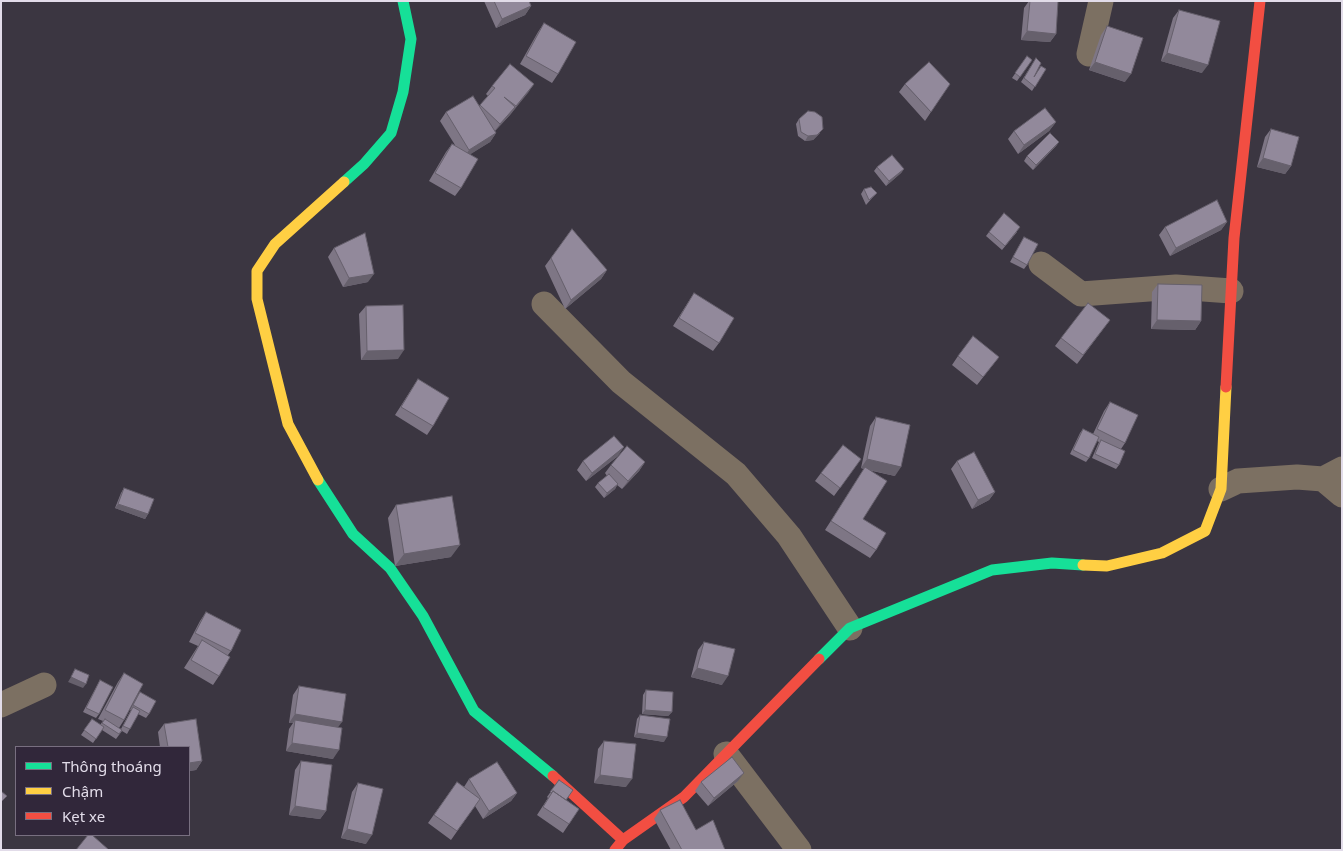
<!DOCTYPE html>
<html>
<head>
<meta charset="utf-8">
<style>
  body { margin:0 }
  #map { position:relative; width:1343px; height:851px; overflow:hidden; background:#3b3641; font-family:"Noto Sans",sans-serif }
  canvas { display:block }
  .frame { position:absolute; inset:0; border:2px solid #e2dce9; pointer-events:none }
  .legend { position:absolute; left:15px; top:746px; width:175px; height:90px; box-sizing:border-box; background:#31273a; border:1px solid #786f80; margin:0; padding:6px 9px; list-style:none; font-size:15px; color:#e2dce9 }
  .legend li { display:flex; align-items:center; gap:10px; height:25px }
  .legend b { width:25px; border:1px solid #786f80 }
</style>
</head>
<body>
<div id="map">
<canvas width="1343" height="851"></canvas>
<div class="frame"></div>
<ul class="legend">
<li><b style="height:6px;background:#16e098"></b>Thông thoáng</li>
<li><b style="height:6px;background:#ffcf43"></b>Chậm</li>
<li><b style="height:6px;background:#f24e42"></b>Kẹt xe</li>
</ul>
</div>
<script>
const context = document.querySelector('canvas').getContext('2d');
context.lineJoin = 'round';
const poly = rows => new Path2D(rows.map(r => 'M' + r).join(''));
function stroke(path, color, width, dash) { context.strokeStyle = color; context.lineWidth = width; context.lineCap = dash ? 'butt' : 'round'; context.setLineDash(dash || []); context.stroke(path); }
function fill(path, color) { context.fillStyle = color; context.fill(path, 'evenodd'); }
stroke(poly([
  [1089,54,1101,1],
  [1041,264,1081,294,1176,287,1231,291],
  [544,304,621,382,736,474,789,536,850,628],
  [1323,479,1342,495],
  [1221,489,1238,481,1297,477,1323,479,1342,469],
  [1,705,44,685],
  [726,754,799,850]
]), '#7c7062', 25);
stroke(poly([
  [344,182,364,164,391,133,403,92,411,39,403,1],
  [318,480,353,534,390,568,423,616,474,711,553,776],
  [819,659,850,628,992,570,1052,563,1083,565]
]), '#16e098', 11);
stroke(poly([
  [318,480,288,424,257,299,257,271,275,244,344,182],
  [1083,565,1107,566,1162,553,1205,531,1221,489,1226,387]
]), '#ffcf43', 11);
stroke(poly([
  [1226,387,1234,238,1260,1],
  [553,776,623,840],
  [615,850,623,840,684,797,819,659]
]), '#f24e42', 11);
fill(poly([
  [484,1,529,1,531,6,525,15,496,28],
  [1029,1,1058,1,1056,34,1050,42,1021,40,1024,8],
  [1179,10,1202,73,1161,61,1173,18],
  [544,23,558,74,552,83,520,64,538,32],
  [1107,26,1125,82,1089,70,1101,35],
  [1027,56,1032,60,1017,81,1012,78],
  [1036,58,1034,76,1046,69,1032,91,1021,82],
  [534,84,510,115,495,131,496,133,490,142,470,154,461,188,455,196,429,181,446,152,452,144,455,145,440,121,446,112,479,106,488,96,486,94,492,86],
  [905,84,931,112,925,121,899,92],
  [799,119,820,133,813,140,805,141,798,136,796,124],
  [1056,122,1049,131,1018,154,1008,139,1014,131],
  [1271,129,1291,166,1285,174,1257,167,1265,137],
  [1059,142,1056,146,1033,170,1024,161,1027,156],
  [877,167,904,169,901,173,886,186,874,171],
  [864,189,877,193,873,197,866,205,861,194],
  [1227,222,1221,230,1170,256,1159,235,1165,227],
  [572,229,607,270,601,279,565,309,545,266],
  [989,232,1017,232,1002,250,986,236],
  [1024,237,1027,265,1024,269,1010,262],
  [334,248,368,282,343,287,328,257],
  [1158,284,1201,321,1195,330,1151,329,1152,292],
  [694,293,719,343,713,351,673,326],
  [366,306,398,359,361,360,359,314],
  [1110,320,1077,364,1055,346,1061,338],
  [958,356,999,357,977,385,952,365],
  [418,379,433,426,427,435,395,415],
  [1110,402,1125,443,1121,449,1119,465,1116,469,1092,458,1099,442,1097,441,1089,458,1086,462,1070,454,1080,433,1083,429,1093,434,1104,411],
  [876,417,895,476,868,470,863,519,876,550,870,558,825,530,864,469,861,468,870,426],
  [618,456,586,481,577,470,583,461],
  [861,459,834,496,815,481,821,473],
  [957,461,995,492,989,500,972,509,951,469],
  [645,462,639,471,622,489,617,485,615,489,604,498,595,487,598,483,607,476,605,473,611,465],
  [124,488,148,514,145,519,115,508,121,493],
  [396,505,451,557,395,566,388,518],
  [206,612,231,651,228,655,219,676,213,685,184,668,198,646,189,642,200,621],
  [704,642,722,685,691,677,698,650],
  [124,673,124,720,119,728,121,729,131,710,130,710,137,696,140,692,149,714,146,718,138,714,127,734,122,731,116,739,102,730,93,743,81,735,92,719,100,725,103,721,98,719,118,682],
  [100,680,99,714,96,718,83,712],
  [299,686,338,727,333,759,286,751,289,729,293,723,289,723,293,695],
  [646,690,672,712,668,716,642,714,643,695],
  [640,715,664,742,634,737,637,719],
  [196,719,202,761,196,770,189,771,189,747,160,747,158,732,164,724],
  [604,741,626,787,594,783,598,749],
  [301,761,326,811,320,819,289,815,295,770],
  [469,779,517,793,511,801,483,819,475,806,451,840,428,823,457,782,464,787],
  [559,780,566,800,579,809,563,833,537,815,548,798,547,797],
  [738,781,708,806,695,791,701,782],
  [358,783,366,844,341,838,352,792],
  [660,810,696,830,725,850,671,850,654,819]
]), '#7e7685');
fill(poly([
  [531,6,525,15,496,28,502,19],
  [1027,31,1056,34,1050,42,1021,40],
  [1167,53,1208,65,1202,73,1161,61],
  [1095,62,1131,74,1125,82,1089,70],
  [534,84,528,93,510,115,516,106],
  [515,107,509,116,494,132,500,124],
  [1056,122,1049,131,1018,154,1024,145],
  [823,129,813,140,805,141,808,136],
  [496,133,490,142,463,159,469,150],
  [1059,142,1056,146,1033,170,1036,165],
  [1263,158,1291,166,1285,174,1257,167],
  [904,169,901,173,886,186,889,181],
  [1227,222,1221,230,1170,256,1176,248],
  [607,270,601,279,565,309,571,300],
  [374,274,368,282,343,287,349,278],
  [1157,320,1201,321,1195,330,1151,329],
  [404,350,398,359,361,360,367,351],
  [624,447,618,456,586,481,592,473],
  [867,459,901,467,895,476,861,468],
  [645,462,639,471,622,489,628,481],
  [618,484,615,489,604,498,607,493],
  [995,492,989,500,972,509,978,500],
  [118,504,148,514,145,519,115,508],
  [460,545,451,557,395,566,404,554],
  [697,668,728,676,722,685,691,677],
  [71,677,86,684,83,688,68,682],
  [645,710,672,712,668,716,642,714],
  [295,714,342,722,336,730,295,720,293,723,289,723],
  [637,733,667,737,664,742,634,737],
  [292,743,339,750,333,759,286,751],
  [202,761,196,770,189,771,189,763],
  [744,773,738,781,708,806,714,798],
  [600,775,632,779,626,787,594,783],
  [517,793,511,801,483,819,489,811],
  [295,806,326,811,320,819,289,815],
  [347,829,372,835,366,844,341,838]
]), '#66606c');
const building = poly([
  [494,1,529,1,531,6,502,19,494,1],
  [1030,1,1058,1,1056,34,1027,31,1030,1],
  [1179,10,1220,21,1208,65,1167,53,1179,10],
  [544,23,576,42,558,74,526,56,544,23],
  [1107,26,1143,38,1131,74,1095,62,1107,26],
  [1027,56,1032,60,1020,77,1015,73,1027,56],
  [1036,58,1041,63,1034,77,1041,66,1046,69,1035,87,1024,78,1036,58],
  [929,62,950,84,931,112,905,84,929,62],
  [510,64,534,84,516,106,504,97,515,107,500,124,480,105,495,88,492,86,510,64],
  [473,96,496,133,469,150,446,112,473,96],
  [1045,108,1056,122,1024,145,1014,131,1045,108],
  [808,111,815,112,822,117,823,129,817,135,808,136,801,132,799,119,808,111],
  [1271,129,1299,137,1291,166,1263,158,1271,129],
  [1050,133,1059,142,1036,165,1027,156,1050,133],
  [452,144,478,159,461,188,435,173,452,144],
  [892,155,904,169,889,181,877,167,892,155],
  [871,187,877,193,869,200,864,189,871,187],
  [1217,200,1227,222,1176,248,1165,227,1217,200],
  [1004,213,1020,227,1005,246,989,232,1004,213],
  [572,229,607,270,571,300,551,258,572,229],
  [365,233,374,274,349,278,334,248,365,233],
  [1024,237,1038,244,1027,265,1013,257,1024,237],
  [1158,284,1202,285,1201,321,1157,320,1158,284],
  [694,293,734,318,719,343,679,318,694,293],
  [1088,303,1110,320,1083,355,1061,338,1088,303],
  [403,305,404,350,367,351,366,306,403,305],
  [973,336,999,357,983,377,958,356,973,336],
  [418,379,449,398,433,426,401,407,418,379],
  [1110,402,1138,415,1125,443,1097,429,1110,402],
  [876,417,910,425,901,467,867,459,876,417],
  [1083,429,1099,437,1089,458,1073,450,1083,429],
  [614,436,624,447,592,473,583,461,614,436],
  [1101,440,1125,451,1119,465,1095,454,1101,440],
  [843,445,861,459,840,488,821,473,843,445],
  [627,446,645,462,628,481,611,465,627,446],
  [974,452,995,492,978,500,957,461,974,452],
  [865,467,887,481,863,519,886,533,876,550,831,521,865,467],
  [609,474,618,484,607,493,598,483,609,474],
  [124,488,154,499,148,514,118,504,124,488],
  [452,496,460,545,404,554,396,505,452,496],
  [206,612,241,630,231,651,195,633,206,612],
  [202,640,230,657,219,676,191,660,202,640],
  [704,642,735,649,728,676,697,668,704,642],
  [75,669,89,675,86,684,71,677,75,669],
  [124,673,143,684,124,720,105,710,124,673],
  [100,680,113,687,99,714,86,708,100,680],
  [299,686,346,694,342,722,295,714,299,686],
  [646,690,673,692,672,712,645,710,646,690],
  [140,692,156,701,149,714,133,705,140,692],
  [133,707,140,711,130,729,123,726,133,707],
  [640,715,670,719,667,737,637,733,640,715],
  [92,719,104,727,96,739,84,730,92,719],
  [105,719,122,730,119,734,102,723,105,719],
  [196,719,202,761,189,763,189,747,168,747,164,724,196,719],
  [295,720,342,728,339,750,292,743,295,720],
  [604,741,636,744,632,779,600,775,604,741],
  [732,757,744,773,714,798,701,782,732,757],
  [301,761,332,765,326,811,295,806,301,761],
  [497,762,517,793,489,811,469,779,497,762],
  [559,780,573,790,566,800,553,791,551,793,550,792,559,780],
  [457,782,480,799,457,831,434,815,457,782],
  [358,783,383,789,372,835,347,829,358,783],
  [1,791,7,796,1,802,1,791],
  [553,791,579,809,569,824,543,807,553,791],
  [680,800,696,830,713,820,725,850,682,850,660,810,680,800],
  [88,835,92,835,109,850,76,850,88,835]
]);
fill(building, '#92899b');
stroke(building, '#66606c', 1);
</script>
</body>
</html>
